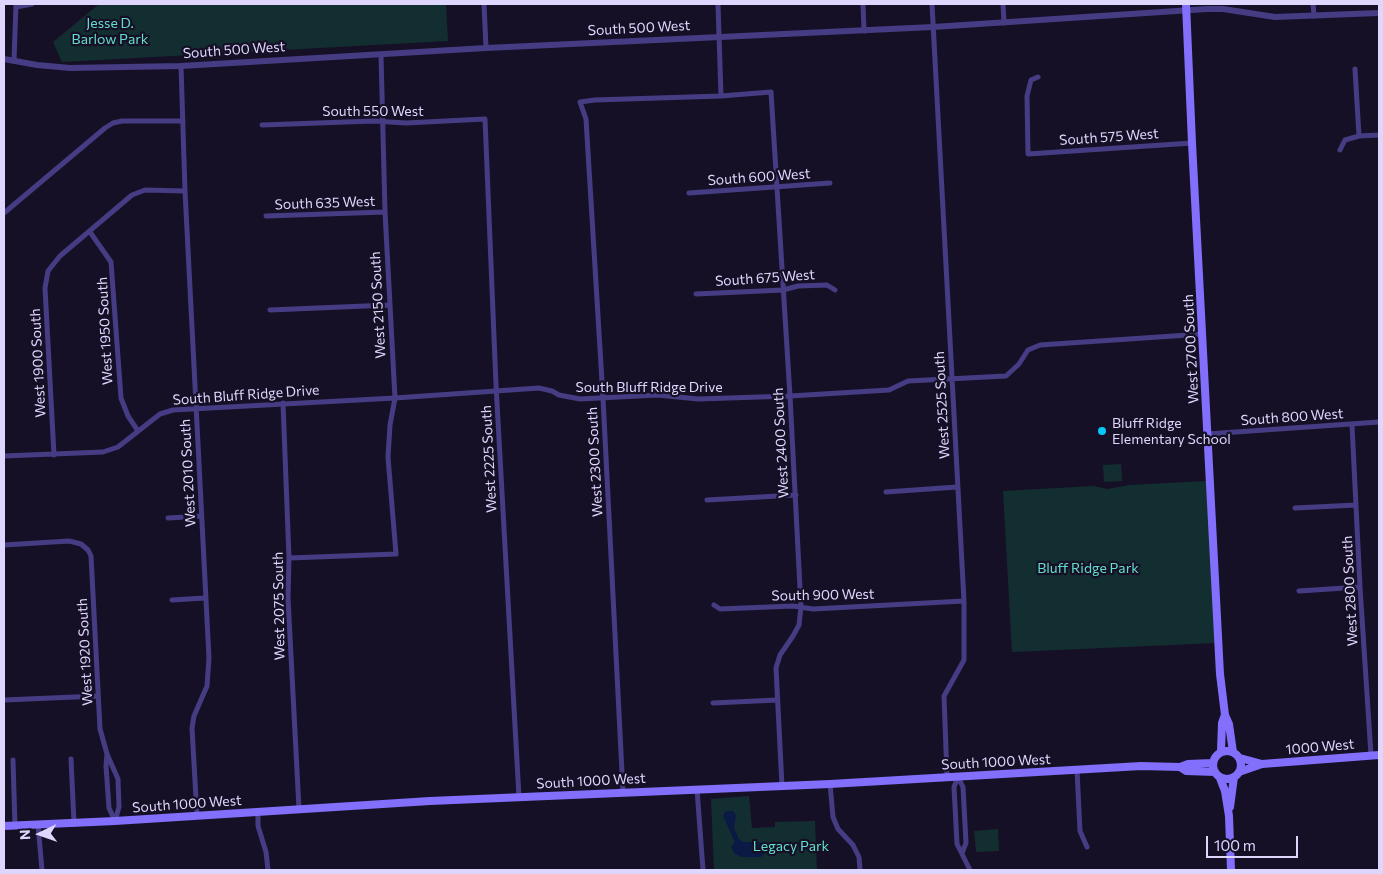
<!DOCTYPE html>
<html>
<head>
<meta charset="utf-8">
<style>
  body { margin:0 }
  #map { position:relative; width:1383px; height:874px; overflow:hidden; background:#161026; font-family:Commissioner,sans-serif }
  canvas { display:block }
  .frame { position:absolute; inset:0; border:5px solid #dfd6fe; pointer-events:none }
  .north { position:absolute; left:15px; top:809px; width:50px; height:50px; -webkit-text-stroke:4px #161026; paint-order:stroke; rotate:267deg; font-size:14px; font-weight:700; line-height:20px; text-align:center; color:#dfd6fe }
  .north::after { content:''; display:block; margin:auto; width:18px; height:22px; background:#dfd6fe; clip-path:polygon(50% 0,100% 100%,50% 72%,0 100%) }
  .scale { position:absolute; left:1206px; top:836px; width:92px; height:22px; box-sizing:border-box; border:2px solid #dfd6fe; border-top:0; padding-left:6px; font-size:15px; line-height:18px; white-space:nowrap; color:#dfd6fe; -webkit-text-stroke:4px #161026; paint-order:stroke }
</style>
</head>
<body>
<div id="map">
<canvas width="1383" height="874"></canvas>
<div class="frame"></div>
<div class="north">N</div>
<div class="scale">100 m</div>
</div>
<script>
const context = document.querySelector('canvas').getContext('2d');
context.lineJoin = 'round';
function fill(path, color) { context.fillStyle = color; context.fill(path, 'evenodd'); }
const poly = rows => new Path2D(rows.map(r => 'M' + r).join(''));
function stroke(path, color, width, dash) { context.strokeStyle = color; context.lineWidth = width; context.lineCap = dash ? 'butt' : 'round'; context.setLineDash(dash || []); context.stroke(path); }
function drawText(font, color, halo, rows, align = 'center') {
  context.font = font + ' Commissioner,sans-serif'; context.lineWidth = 4.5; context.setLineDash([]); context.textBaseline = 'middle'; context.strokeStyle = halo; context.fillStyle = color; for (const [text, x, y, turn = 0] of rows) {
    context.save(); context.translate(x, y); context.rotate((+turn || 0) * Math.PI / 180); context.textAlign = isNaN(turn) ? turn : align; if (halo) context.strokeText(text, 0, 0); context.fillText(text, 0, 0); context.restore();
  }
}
fill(poly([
  [99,4,446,4,448,41,62,62,53,42],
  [1121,464,1122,481,1104,482,1103,465],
  [1206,481,1216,643,1012,652,1003,491,1094,486,1107,489,1130,485],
  [749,796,752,828,775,827,775,822,815,821,817,870,714,870,711,799],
  [998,829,999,851,976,852,974,831]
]), '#132e30');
fill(poly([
  [728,811,733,811,736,815,734,828,739,839,743,842,759,842,764,844,765,853,761,857,742,857,735,854,731,847,735,842,723,816,725,812]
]), '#0b1a44');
stroke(poly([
  [484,4,486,48],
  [718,4,721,96],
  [863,4,864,31],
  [932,4,964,601,964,660,944,696,947,777],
  [1003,4,1004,23],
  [1313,4,1314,16],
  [16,7,32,4],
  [14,61,16,4],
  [181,66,185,191,209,658,207,686,194,716,192,728,197,816],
  [1355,69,1359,136],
  [1038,77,1031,80,1027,96,1028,154,1192,143],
  [262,125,374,121,406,123,485,119,496,385,519,797],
  [1340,150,1345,140,1359,136,1379,135],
  [689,193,830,183],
  [4,213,105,128,113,123,122,121,183,121],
  [266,216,385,212],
  [90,232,111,262,121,398,128,416,138,431],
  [696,294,783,290,798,286,827,285,835,290],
  [270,310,389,305],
  [283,403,289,558,288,598,299,809],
  [1352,425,1360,587,1371,755],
  [1207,434,1379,422],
  [54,455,45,288,48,271,60,256,132,195,145,190,185,191],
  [4,456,103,452,118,447,160,414,173,410,395,398,539,388,552,391,559,395,580,399,658,395,698,399,790,396,889,390,908,381,1006,376,1019,364,1028,350,1040,345,1203,334],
  [886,492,957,487],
  [707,500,796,495],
  [1295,508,1356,505],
  [168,518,201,516],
  [4,545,69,541,81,544,88,550,91,556,100,729,107,754,118,779,119,807,115,821],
  [289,558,396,554,388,457,390,425,395,398,385,212,381,55],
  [1299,591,1360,587],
  [172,600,205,598],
  [714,605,720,609,793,606,813,609,964,601],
  [4,700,98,696],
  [713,703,777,700],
  [107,754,106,766,109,808,115,821],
  [71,759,74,823],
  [13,760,15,826],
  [1077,770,1080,831,1087,847],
  [958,777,954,787,957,844,970,870],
  [958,777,963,787,966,843,962,853],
  [830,784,833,817,838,829,853,845,859,857,860,870],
  [697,789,703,870],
  [623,792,603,398,586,119,580,102,595,100,721,96,771,92,790,396,801,607,799,625,793,636,780,655,776,668,782,786],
  [258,811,258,826,266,852,268,870],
  [38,825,42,870]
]), '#463c84', 5);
stroke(poly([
  [4,59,37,65,70,68,181,66,486,48,933,27,1207,9,1223,9,1275,17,1379,13]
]), '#463c84', 6);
stroke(poly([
  [1186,4,1192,143,1220,674,1225,715,1229,724,1233,752],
  '1213 765a14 14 0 1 1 28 0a14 14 0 1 1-28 0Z',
  [1221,751,1222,723,1225,715],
  [1240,758,1262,764],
  [1180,767,1188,764,1212,763],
  [1239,772,1262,764,1379,755],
  [1220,778,1225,791,1229,816,1231,870],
  [1230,807,1234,777],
  [4,826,115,821,430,801,830,784,1141,766,1180,767,1186,771,1215,772]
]), '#826ffc', 8);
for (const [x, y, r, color] of [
  [1102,431,5,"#06c8fa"]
]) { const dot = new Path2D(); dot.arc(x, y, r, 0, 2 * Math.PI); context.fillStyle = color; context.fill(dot); stroke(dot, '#161026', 2); }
drawText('14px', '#63decc', '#161026', [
  ["Jesse D.",110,23],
  ["Barlow Park",110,39],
  ["Bluff Ridge Park",1088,568],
  ["Legacy Park",791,846]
]);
drawText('14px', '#dfd6fe', '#161026', [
  ["South 500 West",639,28,-3],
  ["South 500 West",234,50,-4],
  ["South 550 West",373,111],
  ["South 575 West",1109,137,-4],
  ["South 600 West",759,177,-4],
  ["South 635 West",325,203,-2],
  ["South 675 West",765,278,-4],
  ["West 2150 South",378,305,-93],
  ["West 1950 South",105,331,-93],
  ["West 2700 South",1191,349,-93],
  ["West 1900 South",38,363,-93],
  ["South Bluff Ridge Drive",649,387],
  ["South Bluff Ridge Drive",246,395,-4],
  ["West 2525 South",942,405,-93],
  ["South 800 West",1292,417,-4],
  ["West 2400 South",781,443,-93],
  ["West 2225 South",489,459,-93],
  ["West 2300 South",595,462,-93],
  ["West 2010 South",188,473,-93],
  ["West 2800 South",1350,591,-93],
  ["South 900 West",823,595,-1],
  ["West 2075 South",279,606,-91],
  ["West 1920 South",85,652,-93],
  ["1000 West",1320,747,-5],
  ["South 1000 West",996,762,-3],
  ["South 1000 West",591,781,-3],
  ["South 1000 West",187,804,-4]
]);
drawText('14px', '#dfd6fe', '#161026', [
  ["Bluff Ridge",1112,423],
  ["Elementary School",1112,439]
], 'left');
</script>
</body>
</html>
